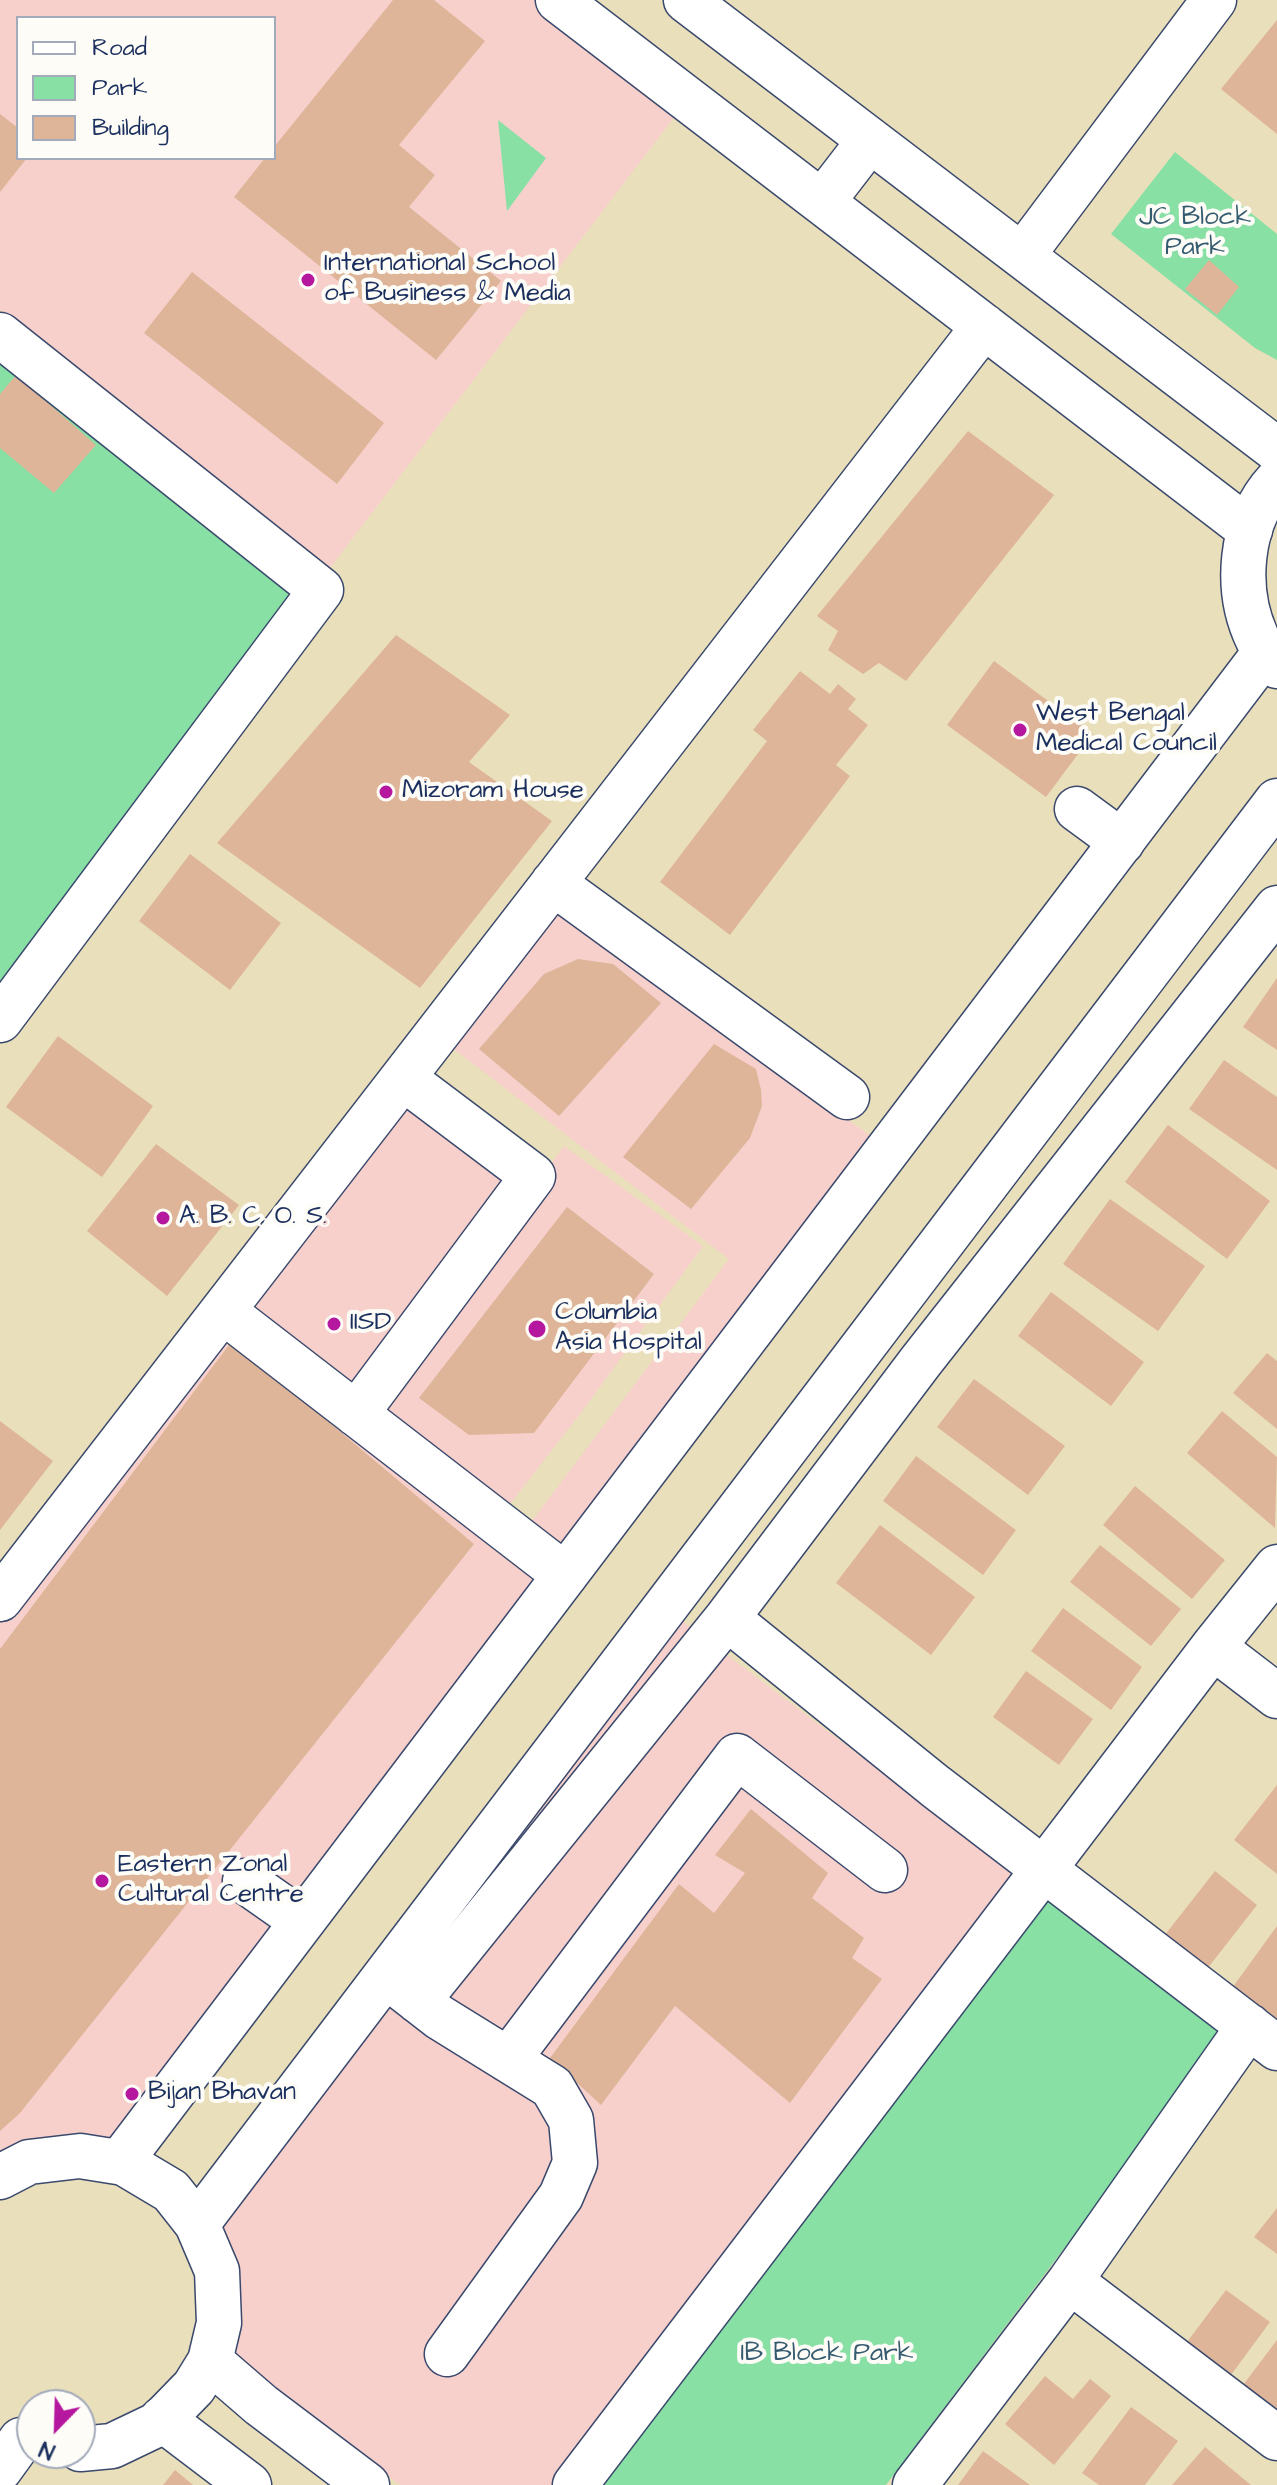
<!DOCTYPE html>
<style>
body{margin:0}
#map{position:relative;width:1277px;height:2485px;overflow:hidden;background:#eadfbb;font-family:"Architects Daughter",sans-serif}
canvas{display:block}
.legend{position:absolute;left:16px;top:16px;width:260px;height:144px;box-sizing:border-box;background:#fdfcf7;border:2px solid #a3aaba;margin:0;padding:10px 14px;list-style:none;font-size:24px;color:#1b2f5e}
.legend li{display:flex;align-items:center;gap:16px;height:40px}
.legend b{width:40px;border:2px solid #a3aaba}
.north{position:absolute;left:16px;top:2389px;width:80px;height:80px;box-sizing:border-box;background:#fdfcf7;border:2px solid #a3aaba;border-radius:50%;rotate:203deg;font-size:22px;font-weight:700;line-height:32px;text-align:center;color:#1b2f5e}
.north::after{content:'';display:block;margin:auto;width:28px;height:36px;background:#b5179e;clip-path:polygon(50% 0,100% 100%,50% 72%,0 100%)}
</style>
<div id="map">
<canvas width="1277" height="2485"></canvas>
<ul class="legend">
<li><b style="height:10px;background:#fff"></b>Road</li>
<li><b style="height:22px;background:#88e0a5"></b>Park</li>
<li><b style="height:22px;background:#deb598"></b>Building</li>
</ul>
<div class="north">N</div>
</div>
<script>
const ctx = document.querySelector('canvas').getContext('2d');
ctx.lineJoin = 'round';
function fill(path, color) { ctx.fillStyle = color; ctx.fill(path, 'evenodd'); }
function stroke(path, color, width, dash) { ctx.strokeStyle = color; ctx.lineWidth = width; ctx.lineCap = dash ? 'butt' : 'round'; ctx.setLineDash(dash || []); ctx.stroke(path); }
function write(font, color, halo, rows, align = 'center') {
  ctx.font = font + ' "Architects Daughter",sans-serif'; ctx.lineWidth = 8; ctx.setLineDash([]); ctx.textBaseline = 'middle'; ctx.strokeStyle = halo; ctx.fillStyle = color; for (const [text, x, y, turn = 0] of rows) {
    ctx.save(); ctx.translate(x, y); ctx.rotate((+turn || 0) * Math.PI / 180); ctx.textAlign = isNaN(turn) ? turn : align; if (halo) ctx.strokeText(text, 0, 0); ctx.fillText(text, 0, 0); ctx.restore();
  }
}
const built = new Path2D(`
 M0,0H537L682,107L326,573L0,310ZM18,18H274V158H18Z
 M557,907L872,1137L111,2148L79,2138L27,2140L0,2154V1622L405,1098L521,1173L340,1421L507,1554L729,1259L447,1044Z
 M564,1146L703,1246L580,1414L503,1513L372,1412Z
 M681,1620L1028,1883L571,2485H400L229,2354L216,2226Z`);
const green = new Path2D(`
 M498,120L546,158L507,211Z
 M1175,152L1277,234V360L1255,348L1111,234Z
 M0,357L300,592L0,991Z
 M1028,1883L1230,2028L886,2485H571Z`);
const building = new Path2D(`
 M393,0H434L485,41L399,145L435,175L409,207L501,281L436,360L234,197L265,158H274V147Z
 M1277,20V134L1221,89Z
 M0,114L18,128V158H27L0,192Z
 M1209,260L1239,287L1217,315L1185,289Z
 M192,272L384,423L337,484L144,333Z
 M16,375L96,445L54,493L0,448V394Z
 M968,431L1054,495L906,681L879,663L863,674L828,650L838,631L817,616Z
 M396,635L510,715L469,762L552,821L420,988L217,843Z
 M994,661L1093,734L1046,797L947,725Z
 M800,671L830,694L838,684L856,699L848,709L868,725L836,765L850,776L730,935L660,882L767,741L753,730Z
 M190,854L281,923L230,990L139,921Z
 M578,959L613,964L661,1003L559,1116L479,1049L544,974Z
 M1277,978V1050L1243,1027Z
 M58,1036L153,1106L102,1177L6,1107Z
 M714,1044L756,1069L761,1090L762,1106L750,1138L691,1209L623,1157Z
 M1224,1060L1277,1097V1170L1189,1109Z
 M1168,1125L1270,1201L1227,1259L1125,1182Z
 M156,1144L239,1205L167,1296L87,1231Z
 M1110,1199L1205,1266L1158,1331L1063,1264Z
 M567,1207L654,1274L534,1433L469,1435L419,1398Z
 M1051,1292L1144,1362L1111,1406L1018,1336Z
 M232,1341L474,1544L20,2113L0,2131V1649Z
 M1267,1353L1277,1361V1429L1233,1393Z
 M974,1379L1065,1446L1028,1495L937,1427Z
 M1222,1411L1277,1457L1275,1528L1187,1453Z
 M0,1421L53,1461L0,1530Z
 M916,1456L1016,1530L983,1575L883,1501Z
 M1135,1486L1225,1560L1192,1599L1103,1525Z
 M880,1525L975,1597L931,1655L836,1583Z
 M1100,1545L1181,1609L1151,1646L1070,1582Z
 M1063,1608L1142,1667L1111,1710L1031,1651Z
 M1026,1671L1093,1719L1059,1765L993,1717Z
 M1277,1785V1874L1234,1840Z
 M751,1809L828,1873L812,1898L864,1938L852,1958L882,1979L790,2103L675,2006L601,2105L550,2058L679,1884L714,1913L745,1873L715,1855Z
 M1215,1871L1257,1905L1200,1978L1157,1945Z
 M1277,1926V2027L1227,1995Z
 M1277,2208V2254L1254,2237Z
 M1226,2290L1270,2322L1231,2375L1187,2342Z
 M1277,2340V2423L1237,2393Z
 M1045,2376L1073,2399L1090,2379L1111,2396L1054,2465L1005,2424Z
 M1131,2407L1178,2441L1145,2485H1099L1082,2473Z
 M1205,2447L1251,2485H1172Z
 M983,2451L1030,2485H958Z
 M175,2470L193,2485H163Z`);
const minor = new Path2D(`
 M558,0L1250,530
 M686,0L1277,450
 M823,201L870,140
 M1022,256L1214,0
 M0,335L321,590L0,1020
 M1077,809L1122,842
 M553,883L847,1097
 M223,1311L565,1575
 M356,1414L533,1176L403,1078
 M0,1599L984,326
 M727,1618L921,1361L1277,908
 M1213,1647L1277,1696
 M245,1881L302,1921
 M394,1982L439,2017L552,2087L571,2120L575,2163L561,2196L447,2354
 M418,2001L727,1618L935,1786L1277,2048
 M508,2060L737,1756L885,1870
 M1070,2281L1277,2438
 M210,2361L261,2405L367,2485
 M162,2419L249,2485
 M575,2485L1213,1647L1277,1567
 M915,2485L1070,2281L1249,2026`);
const major = new Path2D(`
 M1277,481C1239,522 1234,591 1258,640C1263,649 1271,658 1277,666
 M120,2162L1266,651
 M0,2177L29,2162L80,2156L124,2163L171,2191L197,2224L217,2271L219,2323L210,2361L194,2387L158,2424L112,2446L80,2449
 M197,2224L1277,801
 M0,2469L21,2440`);
const markers = [
 [308,280,8,"#b5179e"],
 [1020,730,8,"#b5179e"],
 [386,792,8,"#b5179e"],
 [163,1218,8,"#b5179e"],
 [334,1324,8,"#b5179e"],
 [537,1329,10,"#b5179e"],
 [102,1881,8,"#b5179e"],
 [132,2094,8,"#b5179e"]
];
const parkNames = [
 ["JC Block",1195,219],
 ["Park",1195,249],
 ["IB Block Park",827,2355]
];
const poiNames = [
 ["International School",324,265],
 ["of Business & Media",324,295],
 ["West Bengal",1036,715],
 ["Medical Council",1036,745],
 ["Mizoram House",402,792],
 ["A. B. C. O. S.",179,1218],
 ["Columbia",555,1314],
 ["Asia Hospital",555,1344],
 ["IISD",350,1324],
 ["Eastern Zonal",118,1866],
 ["Cultural Centre",118,1896],
 ["Bijan Bhavan",148,2094]
];
fill(built, '#f7d0cc');
fill(green, '#88e0a5');
fill(building, '#deb598');
stroke(minor, '#3a496c', 47);
stroke(major, '#3a496c', 47);
stroke(minor, '#fff', 44);
stroke(major, '#fff', 44);
for (const [x, y, r, color] of markers) { const dot = new Path2D(); dot.arc(x, y, r, 0, 2 * Math.PI); ctx.fillStyle = color; ctx.fill(dot); stroke(dot, '#fdfcf7', 3); }
write('26px', '#365b70', '#fdfcf7', parkNames);
write('26px', '#1b2f5e', '#fdfcf7', poiNames, 'left');
</script>
